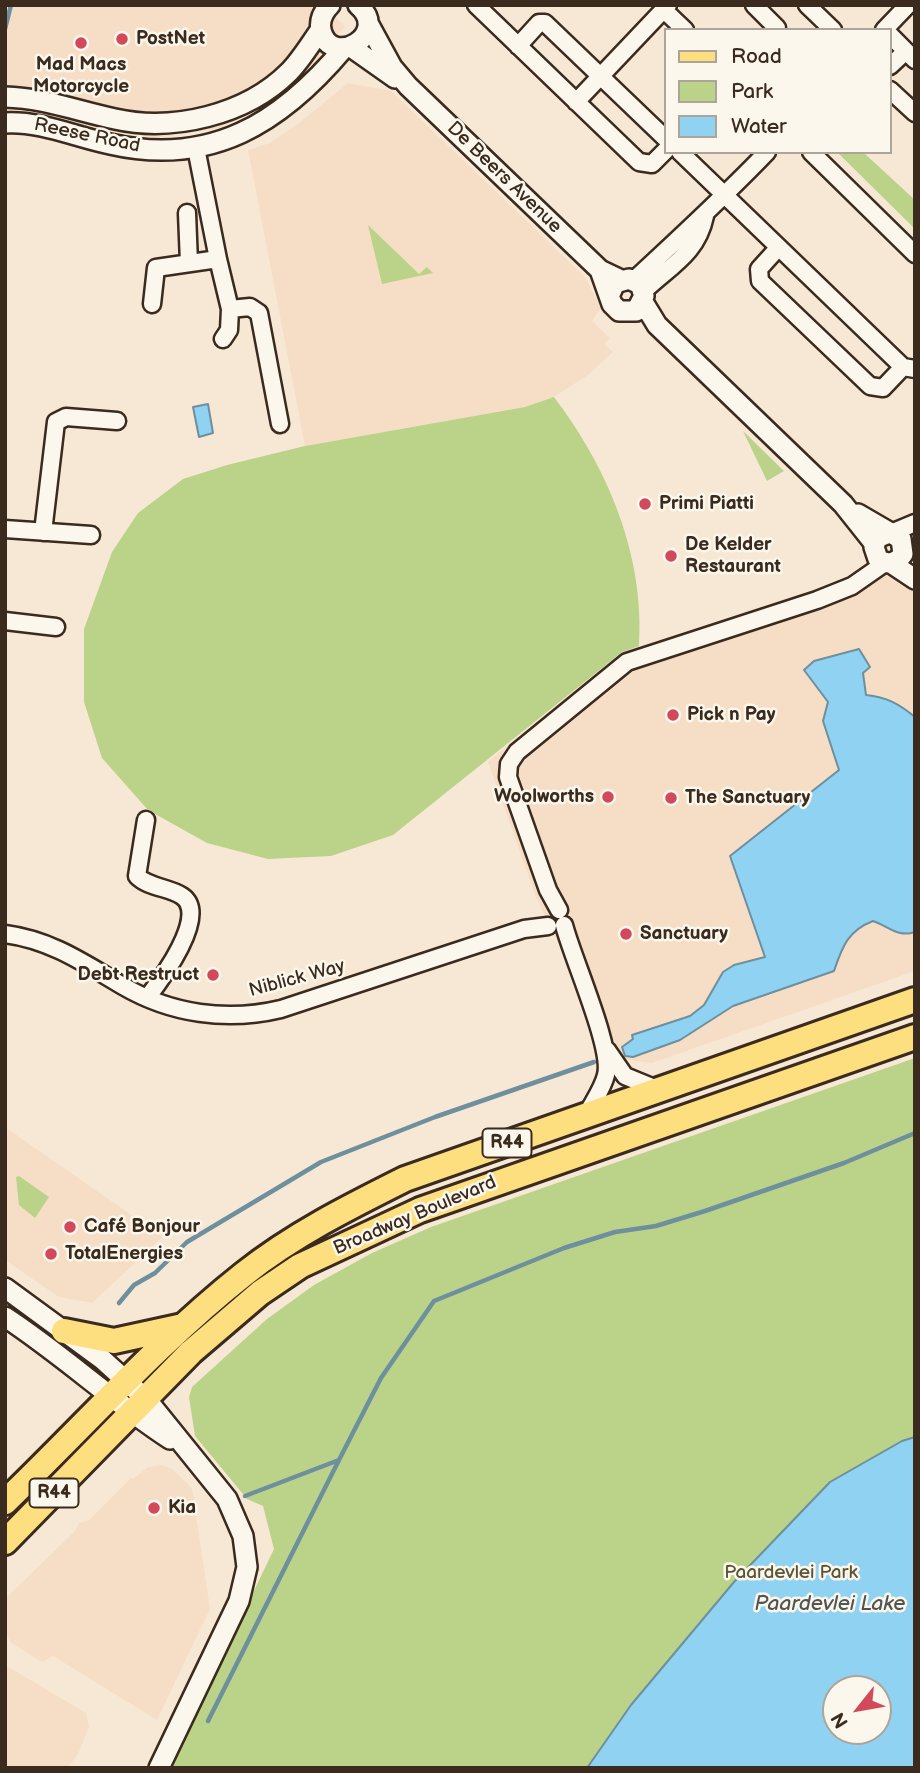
<!DOCTYPE html>
<meta charset="utf-8">
<style>
body{margin:0}
#map{position:relative;width:920px;height:1773px;overflow:hidden;background:#f7e8d5;font-family:"Balsamiq Sans",sans-serif}
canvas{display:block}
.frame{position:absolute;inset:0;border:7px solid #3b2a1e;pointer-events:none}
.legend{position:absolute;left:664px;top:28px;width:228px;height:126px;box-sizing:border-box;background:#fbf7ec;border:2px solid #aea59a;margin:0;padding:9px 12px;list-style:none;font-size:21px;color:#3b2a1e}
.legend li{display:flex;align-items:center;gap:14px;height:35px}
.legend b{width:35px;border:2px solid #aea59a}
.north{position:absolute;left:822px;top:1675px;width:70px;height:70px;box-sizing:border-box;background:#fbf7ec;border:2px solid #aea59a;border-radius:50%;rotate:239deg;font-size:19px;font-weight:700;line-height:28px;text-align:center;color:#3b2a1e}
.north::after{content:'';display:block;margin:auto;width:24px;height:32px;background:#d1495b;clip-path:polygon(50% 0,100% 100%,50% 72%,0 100%)}
</style>
<div id="map">
<canvas width="920" height="1773"></canvas>
<div class="frame"></div>
<ul class="legend">
<li><b style="height:9px;background:#fedf80"></b>Road</li>
<li><b style="height:19px;background:#bbd389"></b>Park</li>
<li><b style="height:19px;background:#90d2f1"></b>Water</li>
</ul>
<div class="north">N</div>
</div>
<script>
const ctx = document.querySelector('canvas').getContext('2d');
ctx.lineJoin = 'round';
function fill(path, color) { ctx.fillStyle = color; ctx.fill(path, 'evenodd'); }
function stroke(path, color, width, dash) { ctx.strokeStyle = color; ctx.lineWidth = width; ctx.lineCap = dash ? 'butt' : 'round'; ctx.setLineDash(dash || []); ctx.stroke(path); }
function write(font, color, halo, rows, align = 'center') {
  ctx.font = font + ' "Balsamiq Sans",sans-serif'; ctx.lineWidth = 5; ctx.setLineDash([]); ctx.textBaseline = 'middle'; ctx.strokeStyle = halo; ctx.fillStyle = color; for (const [text, x, y, turn = 0] of rows) {
    ctx.save(); ctx.translate(x, y); ctx.rotate((+turn || 0) * Math.PI / 180); ctx.textAlign = isNaN(turn) ? turn : align; if (halo) ctx.strokeText(text, 0, 0); ctx.fillText(text, 0, 0); ctx.restore();
  }
}
const built = new Path2D(`
 M5,5H323L345,26L305,74L275,101L220,128L155,138L114,132L27,111L5,112Z
 M348,83L391,91L585,277L601,308L592,321L610,338L604,344L613,352L588,375L554,397L525,407L305,446L248,150L270,143L299,123Z
 M884,572H893L915,593V971L652,1063L600,1056L561,949L536,897L488,762L622,652L639,646L652,665L770,626Z
 M5,1127L163,1237L92,1303L59,1297L5,1260Z
 M161,1465L172,1469L192,1488L210,1609L157,1720L53,1656L42,1662L10,1642L5,1629V1599L75,1531L79,1523L89,1520L131,1478L133,1479L148,1467Z
 M5,1665L86,1713L89,1727L78,1754L68,1767L5,1768Z`);
const green = new Path2D(`
 M837,152H863L915,200V229Z
 M368,225L419,274L427,267L433,273L382,284Z
 M554,397C608,468 645,556 639,646L622,652L393,835L331,856L268,859L207,843L148,810L102,758L84,702V629L112,552L138,513L183,479L227,465L305,446L525,407Z
 M743,431L784,471L767,481Z
 M915,1058V1768H169L274,1549L263,1506L247,1499L195,1436L189,1397L192,1387L267,1319L314,1285L372,1253L431,1227ZM836,1689H878V1731H836Z
 M19,1176L49,1197L35,1218L19,1205L16,1177Z`);
const water = new Path2D(`
 M208,404L213,433L199,437L193,407Z
 M859,649L870,667L863,673L866,695C887,697 899,704 915,717V932C898,938 888,926 873,921C847,931 842,948 834,971L733,1006L680,1040L633,1057L625,1056L622,1047L633,1039L632,1035L690,1016L704,1005L723,972L734,965L765,957L730,856L839,770L823,721L828,702L804,670L814,661Z
 M915,1437V1768H587L631,1705L734,1582L830,1482L902,1441ZM836,1689H878V1731H836Z`);
const stream = new Path2D(`
 M5,29L11,5
 M119,1303L134,1285L155,1273L187,1242L321,1162L435,1117L594,1062
 M245,1496L339,1460L381,1378L434,1301L564,1248L615,1232L656,1226L705,1211L844,1163L915,1133
 M208,1721L339,1460`);
const minor = new Path2D(`
 M476,5L639,162L652,164L666,150
 M754,5L777,28
 M807,5L833,30
 M664,10L685,30
 M884,30L908,5
 M890,35L915,60
 M518,46L539,23H545L666,139
 M890,66L906,51
 M890,90L915,113
 M576,102L668,5
 M680,152L903,367L915,369
 M811,152L915,254
 M187,213L189,263
 M778,248L759,269L760,281L870,386L883,388L903,367
 M218,259L230,309L250,307L259,313L280,424
 M634,280C679,238 724,197 767,152
 M644,291C670,266 697,254 705,216
 M152,304L156,268L218,259L196,148
 M223,339L229,330L230,309
 M5,529L91,535
 M43,532L56,422L66,417L117,421
 M891,533L915,523
 M5,621L56,627
 M146,820L137,876C149,888 169,887 182,896C210,915 160,981 147,998
 M559,910L548,890L508,777L509,764L517,752L627,662L817,600L852,586L885,563
 M564,925C572,957 613,1048 606,1075C603,1088 593,1102 587,1114
 M5,934C51,940 84,963 123,986C171,1014 227,1022 281,1009L524,929L548,926
 M607,1050L625,1076L659,1090`);
const tertiary = new Path2D(`
 M330,5C323,12 319,20 321,30C331,70 392,34 358,5
 M368,23L392,67L408,86L600,270L621,280
 M351,47L395,78
 M5,97C44,98 77,111 115,119C173,132 246,115 289,72C301,60 311,43 321,29
 M5,123C42,121 75,137 110,144C211,167 281,123 344,48
 M600,270L612,304L619,311H636L644,296L640,284L629,279L615,283L610,294
 M643,302L657,325L843,504L874,543
 M858,514L901,539L903,554C897,563 888,566 878,559L874,547L877,538L889,533
 M891,563L915,579
 M5,1288L102,1359L147,1400L227,1499L243,1536L247,1567L239,1601L159,1768
 M5,1317C63,1355 113,1402 170,1439`);
const primary = new Path2D(`
 M64,1331L114,1341L183,1326
 M5,1502C84,1426 158,1342 244,1274C293,1235 349,1207 405,1179L915,1000
 M5,1542L191,1352L260,1293L300,1266L420,1210L915,1037`);
const markers = [
 [122,39,7,"#d1495b"],
 [81,43,7,"#d1495b"],
 [645,504,7,"#d1495b"],
 [671,556,7,"#d1495b"],
 [673,715,7,"#d1495b"],
 [608,797,7,"#d1495b"],
 [671,798,7,"#d1495b"],
 [626,934,7,"#d1495b"],
 [213,975,7,"#d1495b"],
 [70,1227,7,"#d1495b"],
 [51,1254,7,"#d1495b"],
 [154,1508,7,"#d1495b"]
];
const shields = [
 [507,1143,49],
 [54,1493,49]
];
const shieldNames = [
 ["R44",507,1143],
 ["R44",54,1493]
];
const poiNames = [
 ["PostNet",136,39],
 ["Mad Macs",81,65,"center"],
 ["Motorcycle",81,87,"center"],
 ["Primi Piatti",659,504],
 ["De Kelder",685,545],
 ["Restaurant",685,567],
 ["Pick n Pay",687,715],
 ["Woolworths",594,797,"right"],
 ["The Sanctuary",685,798],
 ["Sanctuary",640,934],
 ["Debt Restruct",199,975,"right"],
 ["Café Bonjour",84,1227],
 ["TotalEnergies",65,1254],
 ["Kia",168,1508]
];
const streetNames = [
 ["Reese Road",87,136,12],
 ["De Beers Avenue",504,178,44],
 ["Niblick Way",297,979,-15],
 ["Broadway Boulevard",415,1216,-23]
];
const parkNames = [
 ["Paardevlei Park",791,1573]
];
const waterNames = [
 ["Paardevlei Lake",830,1605]
];
fill(built, '#f5dec5');
fill(green, '#bbd389');
fill(water, '#90d2f1');
stroke(water, '#6e8f9d', 2);
stroke(stream, '#6e8f9d', 4.5);
stroke(minor, '#3b2a1e', 21);
stroke(tertiary, '#3b2a1e', 24);
stroke(primary, '#3b2a1e', 30);
stroke(minor, '#fbf7ec', 16);
stroke(tertiary, '#fbf7ec', 19);
stroke(primary, '#fedf80', 24);
for (const [x, y, r, color] of markers) { const dot = new Path2D(); dot.arc(x, y, r, 0, 2 * Math.PI); ctx.fillStyle = color; ctx.fill(dot); stroke(dot, '#fbf7ec', 2.5); }
for (const [x, y, w] of shields) { const box = new Path2D(); box.roundRect(x - w / 2, y - 14.5, w, 29, 5); ctx.fillStyle = '#fbf7ec'; ctx.fill(box); stroke(box, '#3b2a1e', 2); }
write('bold 18px', '#3b2a1e', null, shieldNames);
write('bold 19px', '#3b2a1e', '#fbf7ec', poiNames, 'left');
write('19px', '#3b2a1e', '#fbf7ec', streetNames);
write('19px', '#5b5439', '#fbf7ec', parkNames);
write('italic 21px', '#505453', '#fbf7ec', waterNames);
</script>
